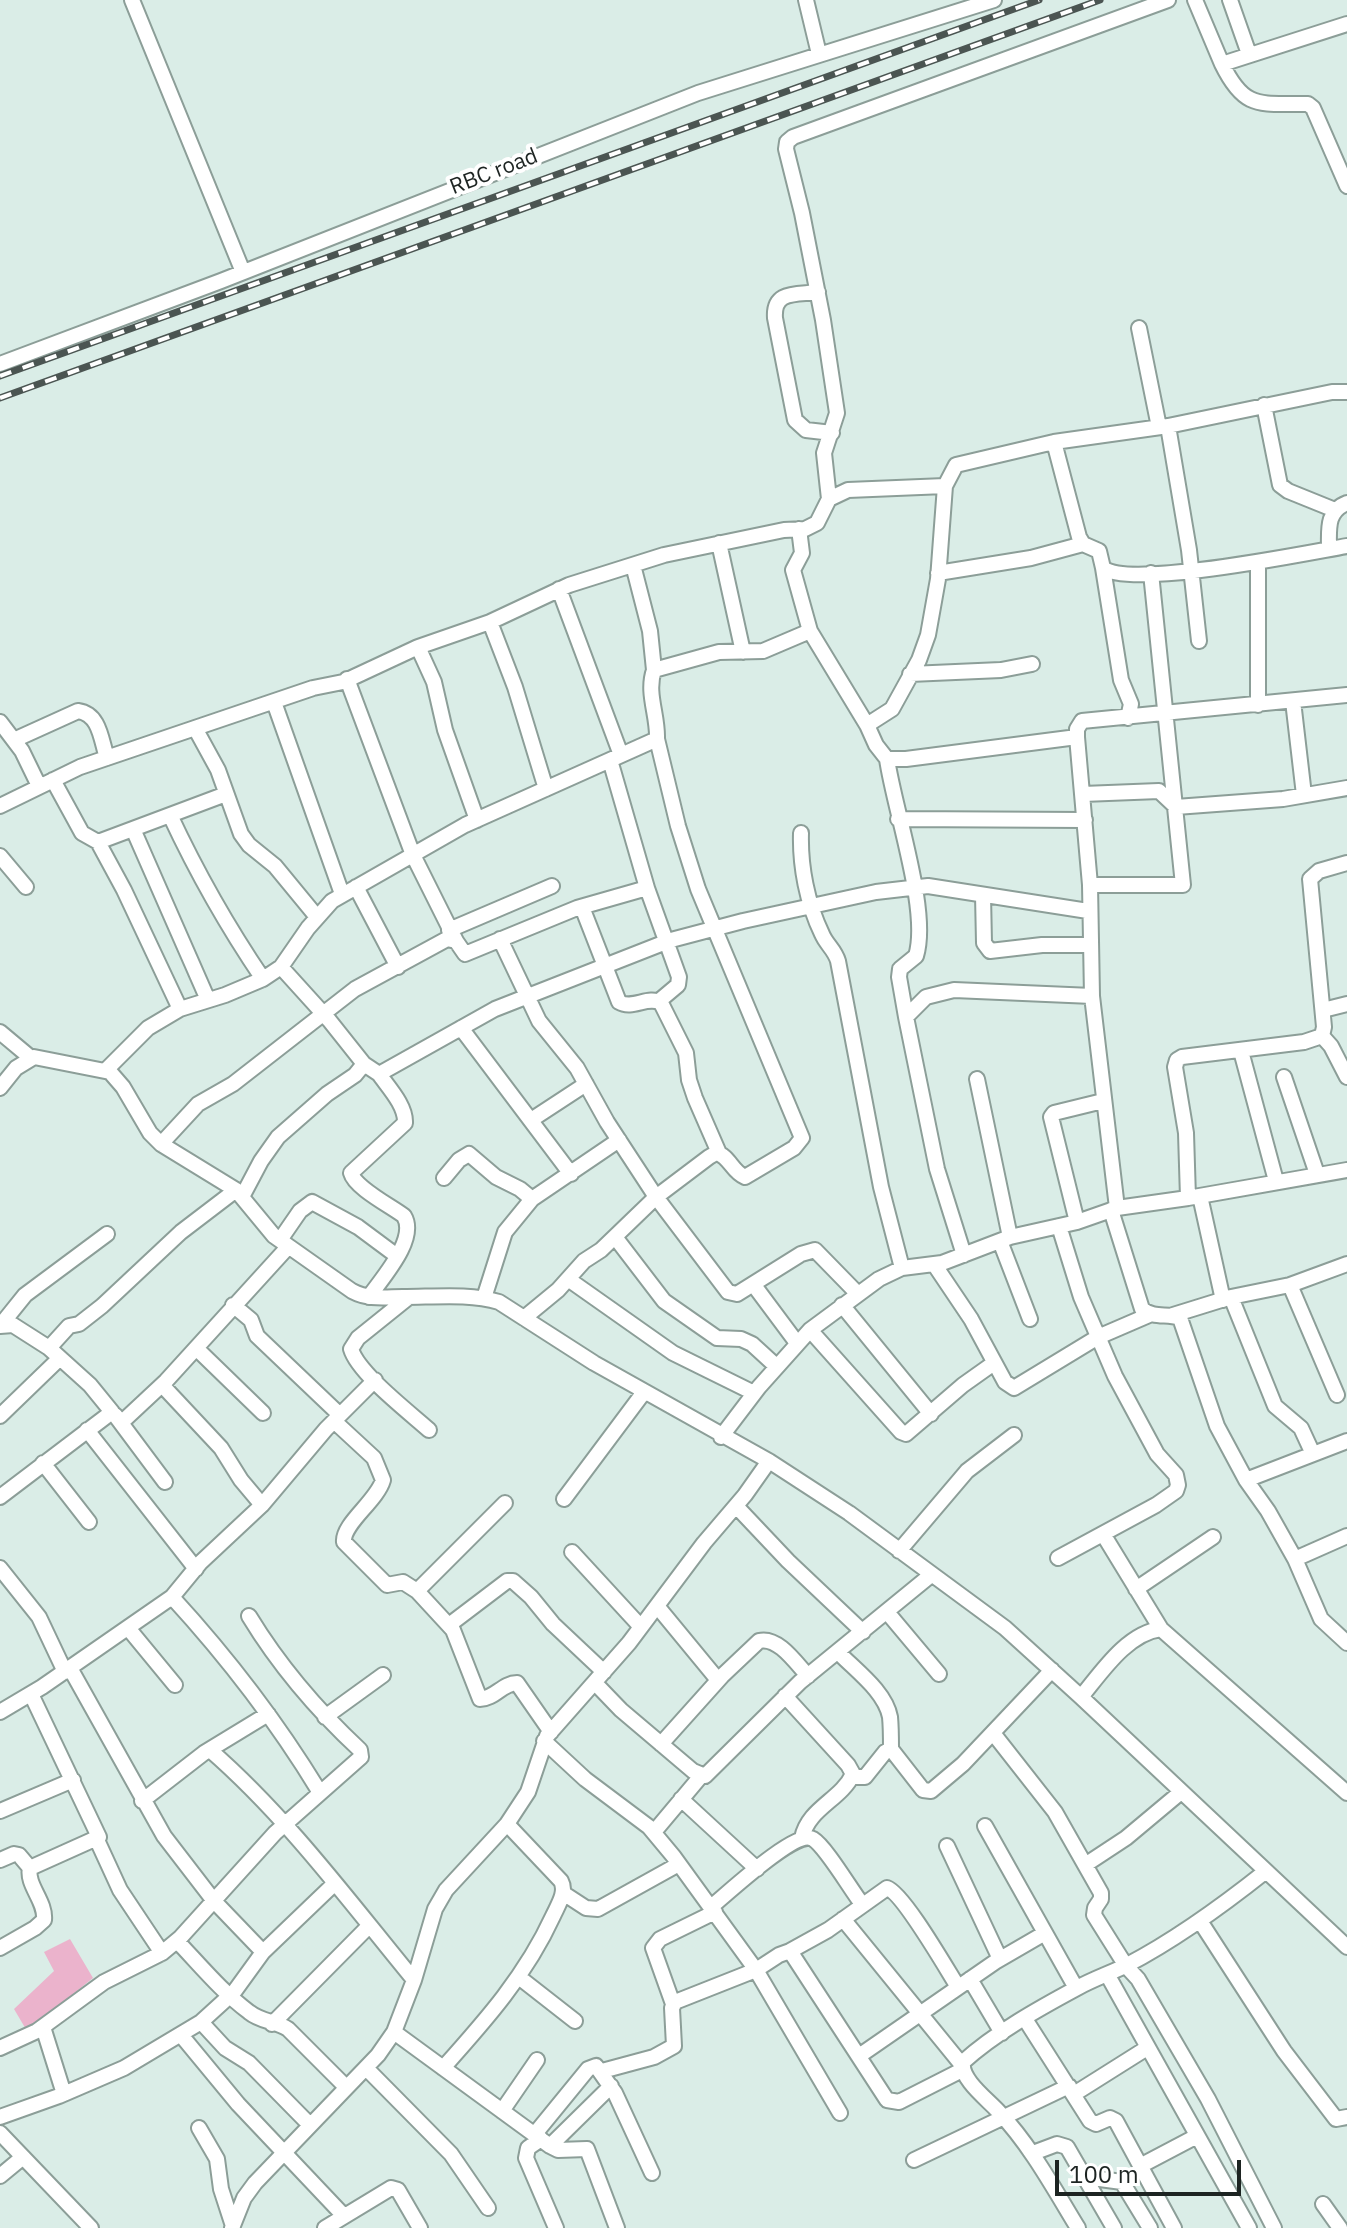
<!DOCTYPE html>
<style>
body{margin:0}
#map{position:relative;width:1347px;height:2228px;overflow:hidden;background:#daede7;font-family:"IBM Plex Sans",sans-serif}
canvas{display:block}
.scale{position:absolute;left:1055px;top:2160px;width:186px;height:36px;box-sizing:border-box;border:4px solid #1d2422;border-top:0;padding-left:10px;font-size:24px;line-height:28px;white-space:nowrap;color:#1d2422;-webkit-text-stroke:6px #fff;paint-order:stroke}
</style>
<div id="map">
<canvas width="1347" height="2228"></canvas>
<div class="scale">100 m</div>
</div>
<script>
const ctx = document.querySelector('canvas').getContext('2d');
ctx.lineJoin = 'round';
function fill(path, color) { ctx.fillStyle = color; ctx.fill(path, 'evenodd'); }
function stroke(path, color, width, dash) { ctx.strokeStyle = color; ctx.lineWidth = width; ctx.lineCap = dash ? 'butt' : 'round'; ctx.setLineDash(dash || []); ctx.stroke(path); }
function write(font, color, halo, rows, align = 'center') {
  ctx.font = font + ' "IBM Plex Sans",sans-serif'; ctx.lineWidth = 8; ctx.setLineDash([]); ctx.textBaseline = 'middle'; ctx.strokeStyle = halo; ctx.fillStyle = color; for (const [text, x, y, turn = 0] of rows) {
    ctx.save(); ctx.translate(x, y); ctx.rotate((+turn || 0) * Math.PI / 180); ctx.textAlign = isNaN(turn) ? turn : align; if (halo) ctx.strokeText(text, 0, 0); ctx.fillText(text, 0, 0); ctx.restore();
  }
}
const green = new Path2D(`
 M70,1939L93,1978L27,2031L14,2009L54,1971L44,1952Z`);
const minor = new Path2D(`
 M132,0L243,272
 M806,0L819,54
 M1195,0L1222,64L1347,24
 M1230,0L1249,54
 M1222,64C1245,111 1260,103 1308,104L1313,108L1347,186
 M818,292C796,295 773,290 775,318L795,420L806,430L832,433
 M1139,328L1159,427
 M0,364L221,281L698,93L994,0
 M1347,392H1332L1168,426L1054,442L956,465L945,486L938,579L928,635L919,660L892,709L867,725L876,745L887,759H906L1077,737V729L1082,721L1347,695
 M1264,405L1280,485L1288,491L1335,510
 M1168,426L1189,550L1199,641
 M1054,442L1079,537L1083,544L1099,551L1103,568C1131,589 1306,553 1347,546
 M829,499L824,453L837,413L823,320L802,213L786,149L787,142L793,137L1168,0
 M799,529L802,553L793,570L810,631L867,725
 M719,543L743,652
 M1329,549C1329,530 1326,511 1347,503
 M1258,562V705
 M633,565L650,631L654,670
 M1103,568L1121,680L1131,704L1128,718
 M938,573L1031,558L1083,544
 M559,589L621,755
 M490,622L515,687L546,789
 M418,647L434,682L445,730L477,820
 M910,674L1001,670L1032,664
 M347,679L413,855L456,941
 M1293,701L1304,795
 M274,702L342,894
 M0,722L22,751L39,786
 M195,728L218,770L241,834L249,845L275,866L317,917
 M14,740L78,711C100,714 101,740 107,758
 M887,759C894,809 930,911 916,956L900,969L899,977L906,1017
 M610,760L647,888L679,977L678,985L659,1001
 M53,780L82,833L98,842L226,794
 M1083,794L1159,791L1176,807L1283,799L1347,788
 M0,806L80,767L313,688L343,682L418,647L490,622L569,585L664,555L784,530L805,529L817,523L829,499L848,490L945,486
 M170,815C197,873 227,926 263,979
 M898,819L1085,820
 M133,829L208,1000
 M801,833C800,866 807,903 822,934C826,944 835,950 838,961L881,1187L902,1268
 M98,842L124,890L180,1009
 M0,856L26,887
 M1090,885H1183L1151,573
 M356,887L398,967
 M983,895L984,943L990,951L1042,945H1090
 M582,907L619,1002C633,1010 648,995 661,1003L686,1053L689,1080L695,1098L719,1153
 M449,930L552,886
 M500,939L539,1021L577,1068L607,1122L656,1197L728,1292L737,1294L801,1254L815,1250L858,1294
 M281,967L308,928L332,901L465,825L657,739C658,715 646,693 654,670L719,652L763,651L810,631
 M1323,1010L1347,1004
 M461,1028L571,1174
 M0,1032L31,1058
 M1322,1036L1331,1046L1347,1077
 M1241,1051L1276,1181
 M106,1070L148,1028L180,1009L225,995L263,979L281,967L329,1020L364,1064L379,1074L495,1009L671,940L743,921L876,892L928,886L1088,911
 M1284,1077L1317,1174
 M977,1079L1010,1237
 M0,1088L16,1068L34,1057L110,1072L123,1087L150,1133L161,1144L236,1190L274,1236L352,1291C369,1300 385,1297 403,1297C434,1297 470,1293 499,1302L594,1363L769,1461L849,1513L1005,1628L1081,1697L1347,1947
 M531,1120L586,1084
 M161,1144L198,1104L233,1084L355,989L447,939L456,941L465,954L577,908L647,888
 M444,1178L459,1160L469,1154L496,1177L520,1189L532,1199L619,1140
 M243,1195L261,1161L278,1137L327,1094L355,1075L364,1064
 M1200,1196L1223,1300
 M1188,1198L1186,1133L1175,1067L1177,1060L1182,1057L1304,1042L1322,1036L1324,1027L1310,879L1319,871L1347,863
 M1117,1208L1188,1198L1347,1170
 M1111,1210L1142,1309C1155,1319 1166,1313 1180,1318L1217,1426L1246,1480L1268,1511L1295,1559L1321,1619L1347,1643
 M1077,1222L1051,1117L1054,1113L1103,1101
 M615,1237L664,1301L717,1338L741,1339L752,1344L776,1366
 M280,1240L300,1211L312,1202L358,1227L397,1256
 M1000,1241L1030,1319
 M964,1255L937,1169L906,1017L926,997L954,990L1092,996
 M934,1264L971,1319L1005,1382L1014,1388L1098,1337L1149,1315
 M568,1279L673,1353L754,1393
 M753,1284L797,1343
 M1290,1285L1337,1395
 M369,1297C382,1278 418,1239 404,1216C391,1206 355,1188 351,1173L405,1123C406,1106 389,1088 379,1074
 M409,1297L358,1338L351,1349C358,1373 409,1412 429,1430
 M1231,1297L1275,1406L1301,1428L1313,1454
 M484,1298L505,1232L532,1199
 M233,1305L251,1320L257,1336L340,1415
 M842,1305L931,1414
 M1173,1315L1231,1297L1290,1285L1347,1264
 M524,1318L558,1290L584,1261L601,1250L656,1197L709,1157L716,1153C729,1155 732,1172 745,1177L794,1148L802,1138L698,889L678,826L657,739
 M0,1326L13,1325L49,1348L69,1326L79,1324L102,1306L181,1232L236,1190
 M0,1326L25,1295L107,1234
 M810,1330L901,1432L906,1434L963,1385L994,1363
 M196,1348L263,1413
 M162,1385L221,1448L241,1480L262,1505
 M115,1415L165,1482
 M0,1416L60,1358
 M334,1421L374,1458L383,1480C377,1501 342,1524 344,1542L387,1585L403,1582L417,1591
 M121,1423L166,1381L288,1247
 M87,1430L196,1569
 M721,1437L759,1387L810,1330L879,1279L902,1268L942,1263L1010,1237L1077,1222L1117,1208L1092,996L1090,885L1077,737
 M43,1463L89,1522
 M1246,1480L1347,1441
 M0,1497L112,1412L90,1385L49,1348
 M564,1499L644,1392
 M505,1503L417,1591L453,1630L480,1699C494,1699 503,1683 517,1683L551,1732
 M736,1506L788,1561L863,1632
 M1103,1534L1161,1629
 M899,1551L967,1471L1014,1435
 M572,1552L641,1627
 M1058,1558L1156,1505L1176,1491L1178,1485L1176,1475L1157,1454L1115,1376L1081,1297L1059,1226
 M1295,1559L1347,1536
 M0,1568L39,1617L65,1672
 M1136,1589L1213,1537
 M172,1597C227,1657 277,1722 319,1791
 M657,1606L718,1680
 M887,1612L939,1674
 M449,1625L507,1581H513L531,1597L553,1624L604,1672
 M128,1628L175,1685
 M838,1652C855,1670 885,1691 890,1717C891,1727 891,1739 891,1749
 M70,1668L164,1836L214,1901L263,1952
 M595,1683L621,1710L693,1771L705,1776L800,1682L931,1575
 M785,1696L848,1765L853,1774C841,1800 808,1808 802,1838
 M1081,1697C1101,1673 1127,1633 1161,1629L1347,1793
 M0,1712L42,1687L172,1597L200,1563L262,1505L326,1429L375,1380
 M325,1717L383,1675
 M993,1733L1055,1812L1101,1893V1899L1095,1908L1094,1915L1126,1966L1138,1979L1208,2099L1274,2228
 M544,1741L585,1779L649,1827L674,1857L756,1970L840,2113
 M661,1744L722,1676L759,1641C778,1636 796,1663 808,1676
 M210,1750C287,1817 349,1901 414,1980
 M852,1777H865L885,1752L891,1749L923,1790L931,1791L963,1764L1052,1670
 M681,1799L757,1869
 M142,1801L204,1753L268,1714
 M0,1811L73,1780
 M985,1826L1076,1988
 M654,1832L701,1776
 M97,1840L120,1890L162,1953
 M947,1846L1000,1959
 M0,1860L14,1854L19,1855L30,1868
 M1085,1865L1126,1838L1181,1792
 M563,1893L586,1908L598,1909L679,1864
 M711,1907C726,1895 796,1829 813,1839C826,1847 851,1890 862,1904
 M843,1919L962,2065
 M1200,1921L1284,2051L1336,2119L1347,2117
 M177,1941C200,1965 222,1992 249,2012C261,2022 276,2021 288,2029L346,2087
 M0,1948L35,1928L44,1920C46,1901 26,1885 30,1868L99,1837L31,1694
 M790,1951L887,2100L899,2102L962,2070
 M1107,1974L1249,2228
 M520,1978L575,2021
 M970,1979L1002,2033
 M673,2004L653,1948L660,1939L715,1912
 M1025,2019L1090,2121L1096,2124L1110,2118L1116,2121L1174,2228
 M201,2022L225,2048L249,2063L309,2124
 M272,2024L369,1926
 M43,2027L64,2094
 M394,2032L550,2146L558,2150L587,2149L617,2228
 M181,2035L238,2104L344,2216
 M0,2048L37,2031L104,1982L162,1953L180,1938L275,1833L361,1757L360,1750C317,1710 280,1667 249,1616
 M859,2056L995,1962L1045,1933
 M366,2068L451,2154L488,2208
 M443,2068C486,2020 526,1975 553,1916C558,1905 567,1892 561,1881L507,1824
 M602,2071L654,2057L674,2046L672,2008L675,2002L756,1970L779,1955L790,1951L828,1930L887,1888C903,1893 946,1968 958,1987
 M1074,2094L1147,2048
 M502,2111L537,2060
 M0,2117L59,2096L124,2068L201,2022L234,1992L263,1952L334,1884
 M199,2128L217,2159L221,2189L233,2226
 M0,2133L91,2228
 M534,2135L588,2069L596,2066L615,2093L652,2173
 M541,2139L528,2148L526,2158L556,2228
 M550,2146L611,2086
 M1033,2153L1057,2144L1067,2147L1114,2228
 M914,2160L1069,2086
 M1140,2166L1197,2136
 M0,2176L23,2157
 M1085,2177L1122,2182L1150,2228
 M1323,2204L1340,2228
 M232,2228L244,2198L255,2183L378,2055L394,2032L414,1980L435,1909L446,1890L507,1824L528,1792L547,1736L629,1643L704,1543L745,1495L769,1461
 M325,2228L391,2188L398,2190L420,2228
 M1078,2228C1053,2187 1031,2146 998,2111C987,2099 960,2079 963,2062C995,2033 1038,2009 1077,1988C1093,1979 1111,1973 1127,1965C1177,1939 1222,1906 1266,1871`);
const rail = new Path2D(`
 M0,376L1039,0
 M0,398L1100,0`);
const streetNames = [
 ["RBC road",494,172,-21]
];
fill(green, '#ebb3cc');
stroke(minor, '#8c9e98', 18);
stroke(minor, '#fff', 14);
stroke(rail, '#4b5552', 7);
stroke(rail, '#fff', 4, [12]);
write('22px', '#1d2422', '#fff', streetNames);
</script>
